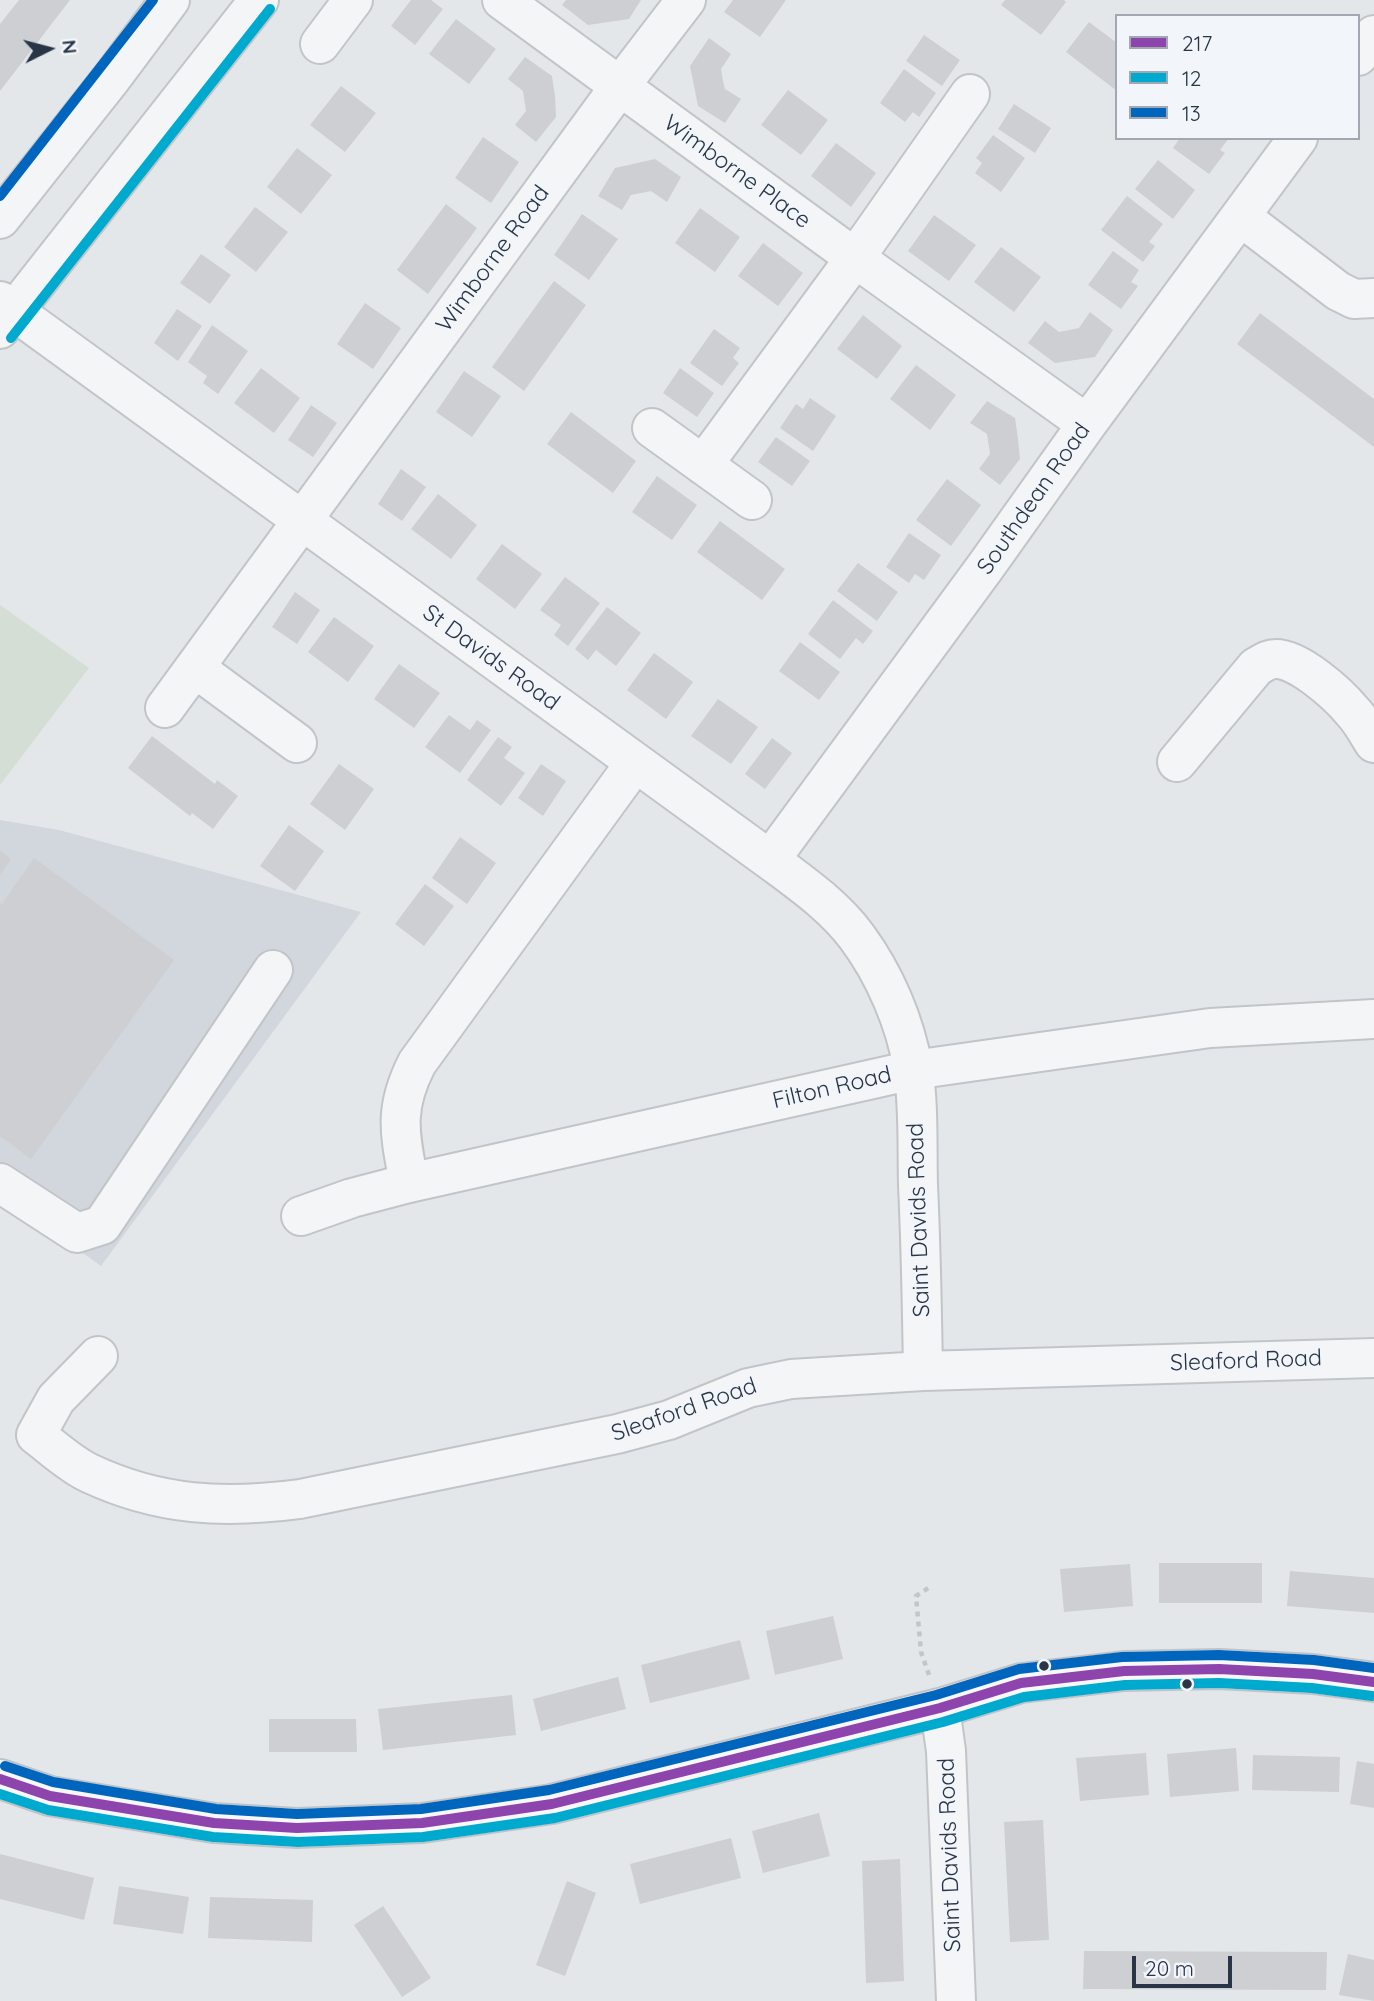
<!DOCTYPE html>
<style>
body{margin:0}
#map{position:relative;width:1374px;height:2001px;overflow:hidden;background:#e4e7ea;font-family:Quicksand,sans-serif}
canvas{display:block}
.legend{position:absolute;left:1115px;top:14px;width:245px;height:126px;box-sizing:border-box;background:#f2f5f9;border:2px solid #a1a8b1;margin:0;padding:9px 12px;list-style:none;font-size:21px;color:#283546}
.legend li{display:flex;align-items:center;gap:14px;height:35px}
.legend b{width:35px;border:2px solid #a1a8b1}
.north{position:absolute;left:14px;top:14px;width:70px;height:70px;-webkit-text-stroke:5px #f2f5f9;paint-order:stroke;rotate:84deg;font-size:19px;font-weight:700;line-height:28px;text-align:center;color:#283546}
.north::after{content:'';display:block;margin:auto;width:24px;height:32px;background:#283546;clip-path:polygon(50% 0,100% 100%,50% 72%,0 100%)}
.scale{position:absolute;left:1132px;top:1956px;width:100px;height:32px;box-sizing:border-box;border:4px solid #283546;border-top:0;padding-left:9px;font-size:21px;line-height:24px;white-space:nowrap;color:#283546;-webkit-text-stroke:5px #f2f5f9;paint-order:stroke}
</style>
<div id="map">
<canvas width="1374" height="2001"></canvas>
<ul class="legend">
<li><b style="height:9px;background:#8e44ad"></b>217</li>
<li><b style="height:9px;background:#00a9ce"></b>12</li>
<li><b style="height:9px;background:#0065bd"></b>13</li>
</ul>
<div class="north">N</div>
<div class="scale">20 m</div>
</div>
<script>
const ctx = document.querySelector('canvas').getContext('2d');
ctx.lineJoin = 'round';
function fill(path, color) { ctx.fillStyle = color; ctx.fill(path, 'evenodd'); }
function stroke(path, color, width, dash) { ctx.strokeStyle = color; ctx.lineWidth = width; ctx.lineCap = dash ? 'butt' : 'round'; ctx.setLineDash(dash || []); ctx.stroke(path); }
function write(font, color, halo, rows, align = 'center') {
  ctx.font = font + ' Quicksand,sans-serif'; ctx.lineWidth = 7; ctx.setLineDash([]); ctx.textBaseline = 'middle'; ctx.strokeStyle = halo; ctx.fillStyle = color; for (const [text, x, y, turn = 0] of rows) {
    ctx.save(); ctx.translate(x, y); ctx.rotate((+turn || 0) * Math.PI / 180); ctx.textAlign = isNaN(turn) ? turn : align; if (halo) ctx.strokeText(text, 0, 0); ctx.fillText(text, 0, 0); ctx.restore();
  }
}
const built = new Path2D(`
 M0,820L59,830L361,912L101,1266L0,1193Z`);
const green = new Path2D(`
 M0,605L89,668L0,785Z`);
const building = new Path2D(`
 M19,0H70L0,91V24Z
 M411,0H431L443,9L415,45L391,26Z
 M566,0H641L629,19L588,25L562,5Z
 M733,0H786L760,37L724,12Z
 M1005,0H1064L1066,2L1041,35L1001,5Z
 M456,19L496,49L469,84L429,54Z
 M1089,22L1117,43V91L1066,52Z
 M924,35L960,60L942,86L906,61Z
 M709,38L731,54L721,69L723,81L725,89L741,99L725,123L698,106L690,66Z
 M525,57L552,76L555,96L556,117L536,142L515,125L526,111L523,91L508,79Z
 M904,69L936,93L919,117L913,112L905,122L880,103Z
 M341,86L376,113L345,152L310,125Z
 M788,90L828,120L801,155L761,125Z
 M1014,104L1051,128L1035,153L998,129Z
 M993,135L1025,158L1001,192L975,173L982,163L976,158Z
 M483,137L519,162L491,203L455,178Z
 M1180,138H1229L1220,150L1225,153L1209,174L1173,148Z
 M836,143L876,173L851,207L811,176Z
 M297,148L332,175L301,214L267,187Z
 M655,159L681,177L667,202L651,191L631,195L622,210L598,196L615,168Z
 M1158,160L1195,190L1173,219L1135,189Z
 M1127,196L1163,224L1149,242L1155,246L1143,262L1101,230Z
 M446,204L477,228L428,294L397,270Z
 M255,207L288,232L256,272L224,247Z
 M700,208L740,237L715,272L675,243Z
 M582,214L618,239L589,280L554,255Z
 M934,215L976,245L949,281L908,251Z
 M763,243L803,273L778,306L738,276Z
 M1001,247L1041,277L1014,312L974,282Z
 M1113,251L1139,270L1131,282L1138,286L1121,309L1088,285Z
 M201,254L231,275L210,304L180,283Z
 M554,281L586,305L524,391L492,367Z
 M365,303L401,328L373,369L337,344Z
 M177,309L202,326L178,361L154,343Z
 M1090,312L1113,330L1095,357L1055,363L1028,343L1045,321L1059,332L1079,328Z
 M1260,313L1374,399V447L1237,344Z
 M863,315L902,346L877,379L837,349Z
 M212,325L248,351L218,394L203,383L207,376L188,362Z
 M714,329L740,348L733,358L739,363L722,386L690,363Z
 M916,365L956,395L930,430L890,399Z
 M261,368L300,398L274,433L234,403Z
 M680,368L714,393L697,417L663,393Z
 M464,371L501,396L472,437L436,412Z
 M810,398L836,416L813,451L780,428L796,404L803,409Z
 M987,401L1015,418L1018,439L1020,459L1000,485L979,469L990,454L987,434L970,423Z
 M311,405L337,423L313,457L288,440Z
 M571,412L636,461L613,493L547,444Z
 M776,437L810,461L792,486L758,462Z
 M401,469L426,487L402,521L378,504Z
 M657,476L697,505L672,540L632,512Z
 M947,479L981,505L951,546L916,520Z
 M438,494L477,525L451,559L411,529Z
 M720,521L785,569L762,600L697,552Z
 M909,533L941,555L924,580L915,574L909,583L886,567Z
 M502,544L542,574L515,609L476,579Z
 M858,563L898,592L877,621L837,591Z
 M565,577L600,603L568,646L554,635L561,625L540,610Z
 M295,592L320,610L297,644L272,627Z
 M833,600L873,631L863,644L856,638L840,659L808,634Z
 M607,607L641,633L616,666L596,650L588,660L575,649Z
 M334,617L374,646L348,682L308,652Z
 M800,642L840,672L819,700L779,671Z
 M654,653L693,682L666,719L627,690Z
 M399,664L440,693L414,728L374,699Z
 M718,699L758,727L731,764L691,736Z
 M449,715L470,730L477,720L491,730L460,773L425,747Z
 M152,736L215,784L217,780L238,796L213,829L192,813L190,816L128,768Z
 M498,737L512,747L504,758L525,773L501,806L467,780Z
 M772,738L792,753L765,789L745,774Z
 M339,764L374,789L345,830L310,804Z
 M541,764L566,781L543,816L518,798Z
 M289,825L324,851L295,891L260,866Z
 M460,837L496,863L467,904L432,878Z
 M0,851L11,859L0,875Z
 M34,858L174,960L31,1159L0,1136V903L2,904Z
 M425,884L454,906L424,946L395,924Z
 M1159,1563H1262V1603H1159Z
 M1130,1564L1133,1606L1064,1612L1060,1569Z
 M1290,1571L1374,1578V1613L1287,1606Z
 M833,1616L843,1659L775,1675L766,1631Z
 M740,1640L750,1679L650,1703L641,1665Z
 M618,1677L626,1709L541,1731L533,1699Z
 M512,1695L516,1735L383,1750L378,1709Z
 M269,1719H356L357,1752H269Z
 M1236,1748L1239,1791L1170,1797L1167,1754Z
 M1146,1753L1149,1795L1080,1801L1076,1758Z
 M1253,1755L1340,1757L1339,1792L1252,1790Z
 M1357,1761L1374,1764V1808L1350,1804Z
 M819,1813L830,1856L763,1873L752,1831Z
 M1043,1820L1049,1940L1010,1942L1004,1822Z
 M731,1838L741,1878L640,1904L630,1864Z
 M0,1854L94,1878L84,1920L0,1899Z
 M900,1859L904,1981L866,1983L862,1861Z
 M567,1881L596,1893L565,1976L536,1965Z
 M119,1886L189,1897L183,1934L113,1924Z
 M210,1897L313,1900L312,1942L208,1938Z
 M383,1906L431,1978L402,1997L354,1925Z
 M1084,1951L1327,1952L1326,1990L1083,1989Z
 M1348,1954L1374,1960V2001L1339,1995Z`);
const path = new Path2D(`
 M929,1675L921,1652L916,1596L930,1587`);
const minor = new Path2D(`
 M502,0L855,258L703,465
 M320,44L353,0
 M1358,56L1374,35
 M970,94L855,258L1087,424
 M1241,217L1338,291L1354,299L1374,298
 M0,219L111,79L170,0
 M0,301L770,860C801,883 834,906 857,937C885,975 905,1022 913,1068C919,1104 917,1148 918,1185C921,1247 922,1309 923,1371
 M0,329L259,0
 M652,428L752,500
 M195,668L297,743
 M165,708L620,86L686,0
 M1177,762L1256,667C1263,663 1268,659 1276,659C1299,659 1338,694 1352,711C1361,720 1367,732 1374,743
 M770,860L986,566L1087,424L1298,138
 M0,1183L77,1233L102,1225L273,970
 M409,1183C400,1134 393,1110 417,1063L635,763
 M301,1216L352,1198L409,1183L913,1070L1210,1028L1374,1019
 M98,1356L56,1399L36,1435C52,1447 70,1464 89,1473C159,1506 224,1509 300,1499L617,1434L669,1420L748,1388L791,1379L923,1371L1374,1358
 M940,1708L946,1751L956,2001`);
const major = new Path2D(`
 M0,1779L50,1796L214,1823L297,1828L422,1823L552,1804L940,1708L1021,1683L1124,1671L1219,1669L1313,1674L1374,1682`);
const bus1 = new Path2D(`
 M0,1779L50,1796L214,1823L297,1828L422,1823L552,1804L940,1708L1021,1683L1124,1671L1219,1669L1313,1674L1374,1682`);
const bus2 = new Path2D(`
 M11,338L270,9
 M0,1794L48,1810L213,1837L298,1842L423,1837L555,1818L943,1722L1024,1697L1125,1685L1219,1683L1312,1688L1372,1696`);
const bus3 = new Path2D(`
 M0,196L153,0
 M5,1766L53,1782L216,1809L297,1814L421,1809L549,1790L936,1695L1019,1669L1122,1657L1219,1655L1314,1660L1374,1668`);
const markers = [
 [1044,1666,6,"#283546"],
 [1187,1684,6,"#283546"]
];
const streetNames = [
 ["Wimborne Place",737,172,36],
 ["Wimborne Road",493,259,-54],
 ["Southdean Road",1034,499,-55],
 ["St Davids Road",491,658,36],
 ["Filton Road",832,1088,-13],
 ["Saint Davids Road",919,1220,-92],
 ["Sleaford Road",1246,1361,-2],
 ["Sleaford Road",684,1410,-19],
 ["Saint Davids Road",950,1855,-92]
];
fill(built, '#d2d7dd');
fill(green, '#d5ded5');
fill(building, '#cdcfd2');
stroke(minor, '#c2c5c8', 42);
stroke(major, '#c0c4c8', 42);
stroke(path, '#c2c5ca', 4.5, [5, 5]);
stroke(minor, '#f4f5f7', 38);
stroke(major, '#f8f8f8', 38);
stroke(bus1, '#8e44ad', 10);
stroke(bus2, '#00a9ce', 10);
stroke(bus3, '#0065bd', 10);
for (const [x, y, r, color] of markers) { const dot = new Path2D(); dot.arc(x, y, r, 0, 2 * Math.PI); ctx.fillStyle = color; ctx.fill(dot); stroke(dot, '#f2f5f9', 2.5); }
write('23px', '#283546', '#f2f5f9', streetNames);
</script>
